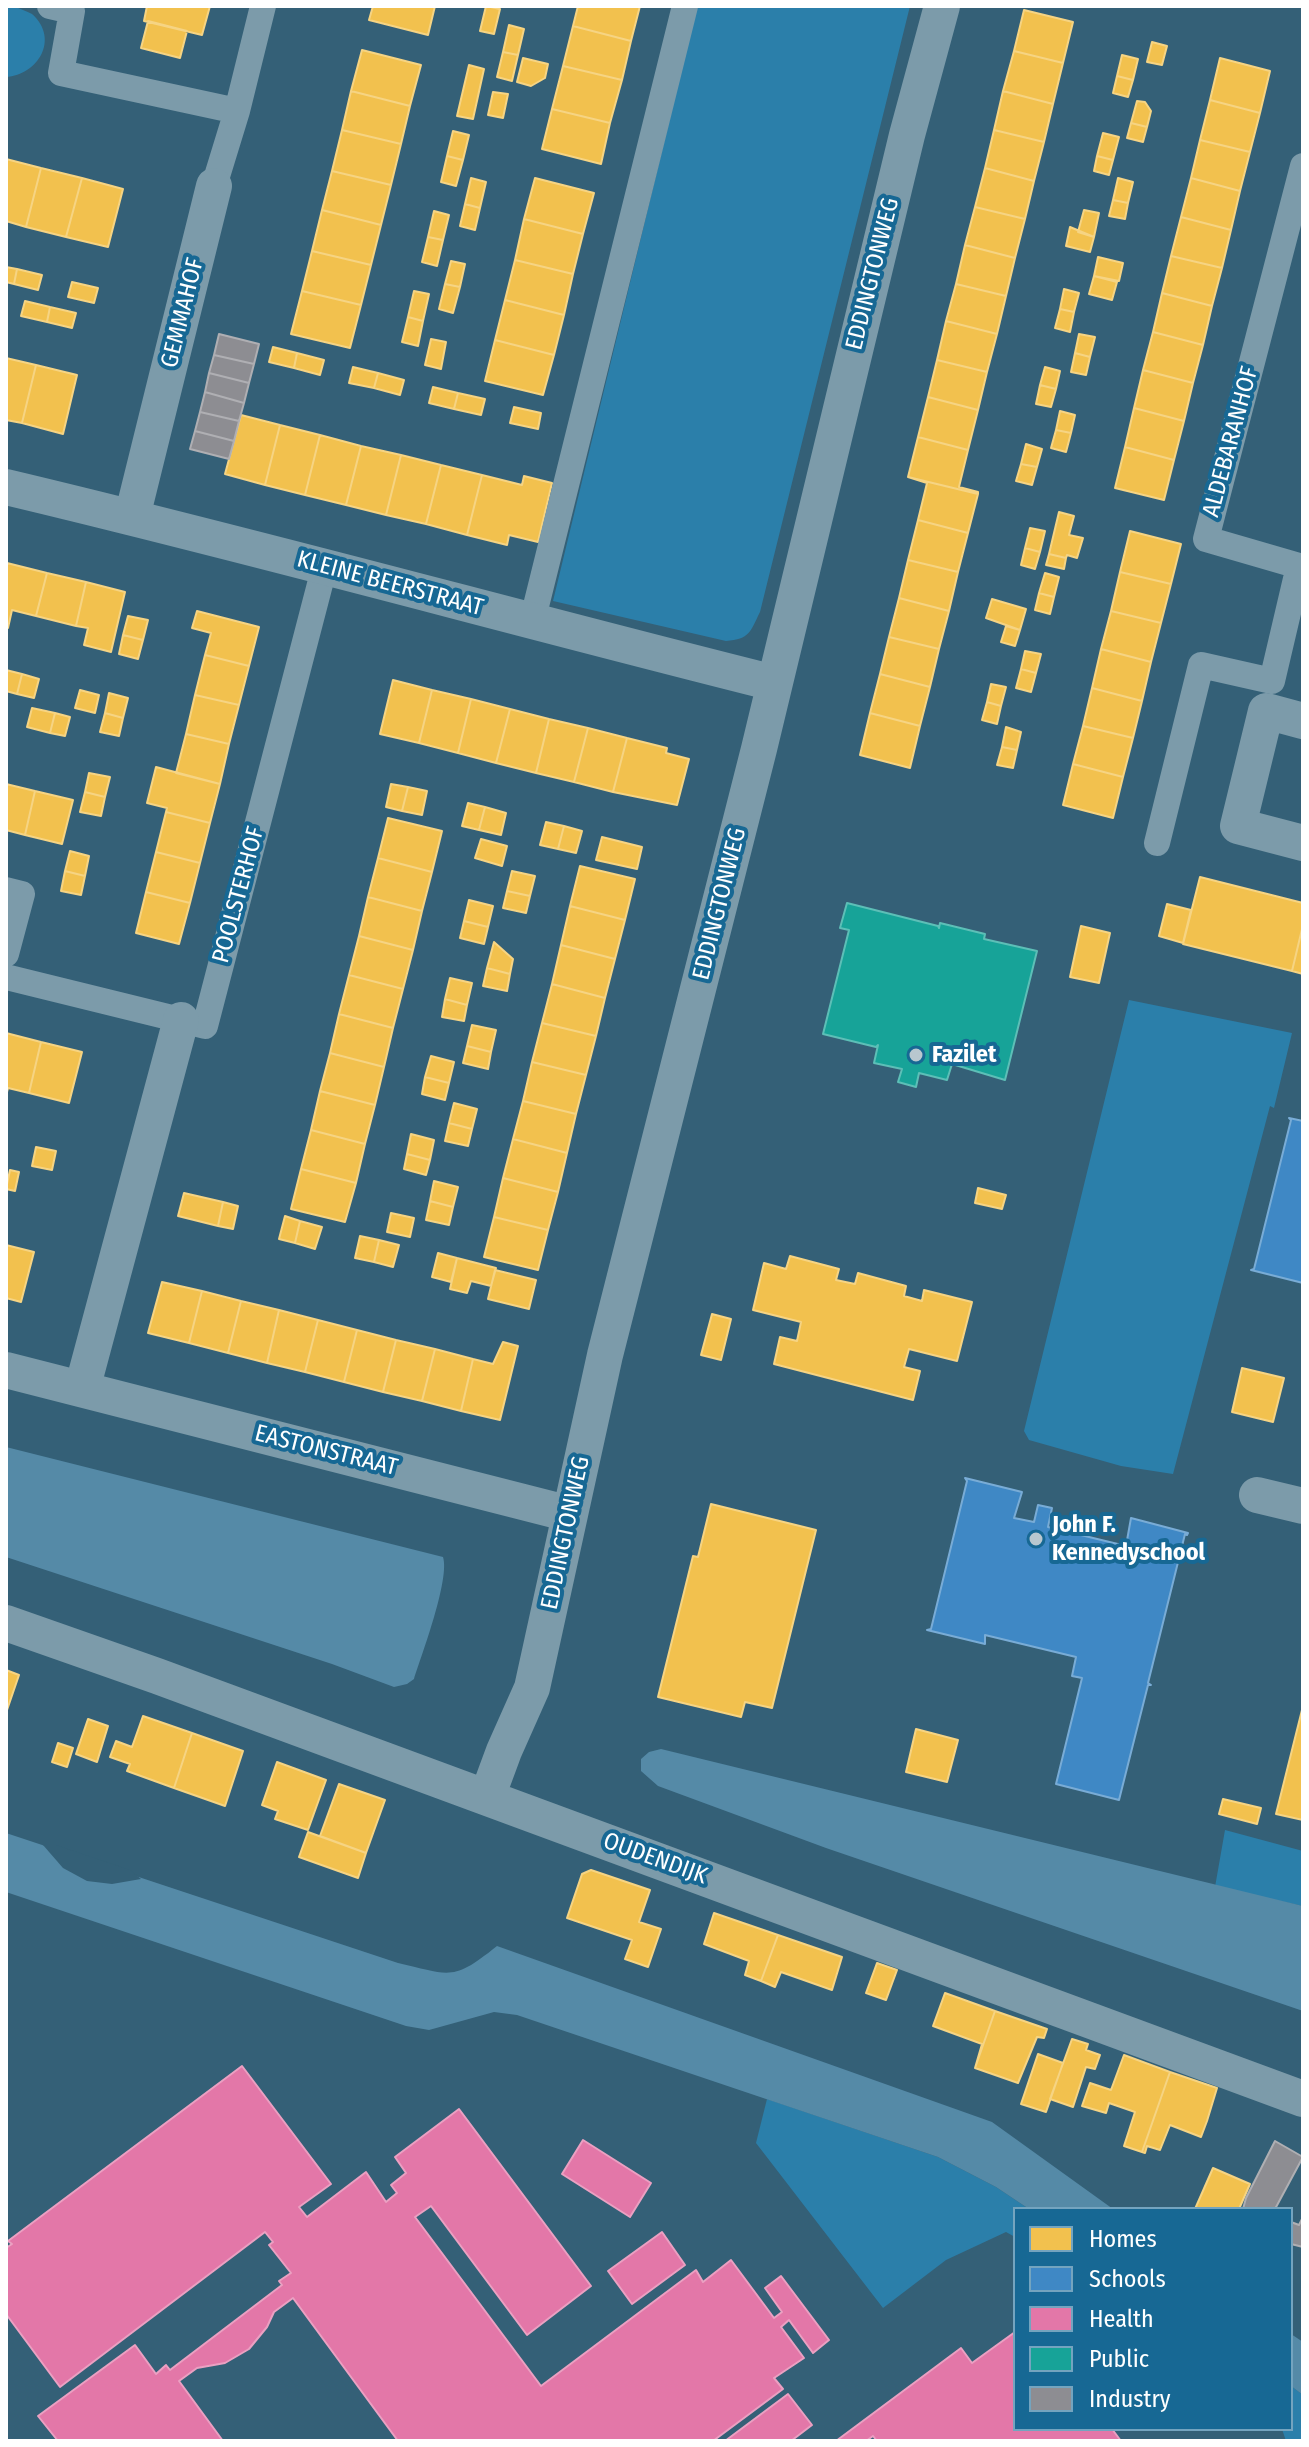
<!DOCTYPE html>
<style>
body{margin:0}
#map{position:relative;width:1309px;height:2447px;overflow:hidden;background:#346077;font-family:"Fira Sans Condensed",sans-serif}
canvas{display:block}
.frame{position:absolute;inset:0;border:8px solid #fff;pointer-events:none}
.legend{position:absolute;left:1013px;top:2207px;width:280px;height:224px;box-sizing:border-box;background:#176894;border:2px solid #74a4bf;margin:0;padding:10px 14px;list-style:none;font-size:24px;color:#fff}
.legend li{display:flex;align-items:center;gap:16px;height:40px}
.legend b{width:40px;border:2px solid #74a4bf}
</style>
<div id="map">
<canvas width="1309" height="2447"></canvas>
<div class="frame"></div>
<ul class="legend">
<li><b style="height:22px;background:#f2c14e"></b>Homes</li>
<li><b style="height:22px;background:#3f88c5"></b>Schools</li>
<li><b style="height:22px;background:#e377a8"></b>Health</li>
<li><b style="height:22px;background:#17a398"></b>Public</li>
<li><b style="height:22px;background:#8d8d92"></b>Industry</li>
</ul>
</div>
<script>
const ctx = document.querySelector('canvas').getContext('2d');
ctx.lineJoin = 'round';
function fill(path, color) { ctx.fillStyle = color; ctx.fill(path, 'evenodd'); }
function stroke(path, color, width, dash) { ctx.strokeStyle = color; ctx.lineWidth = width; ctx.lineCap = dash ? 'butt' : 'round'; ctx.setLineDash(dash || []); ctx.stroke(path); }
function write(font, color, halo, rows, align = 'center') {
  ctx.font = font + ' "Fira Sans Condensed",sans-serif'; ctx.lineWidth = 8; ctx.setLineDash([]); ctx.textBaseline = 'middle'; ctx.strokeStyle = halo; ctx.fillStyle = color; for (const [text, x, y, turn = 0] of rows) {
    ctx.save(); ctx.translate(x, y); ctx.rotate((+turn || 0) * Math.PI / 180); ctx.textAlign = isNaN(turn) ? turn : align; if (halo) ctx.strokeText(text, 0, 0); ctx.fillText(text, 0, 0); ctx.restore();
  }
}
const green = new Path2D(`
 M14,6C19,9 27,11 32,14C60,39 38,75 6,77V7Z
 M697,6H910L760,612C750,632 750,639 726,641L553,601Z
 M1129,1000L1292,1033L1274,1108L1270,1106L1173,1474L1121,1466L1029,1440L1024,1431Z
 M1225,1830L1303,1851V1906L1215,1887Z
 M767,2099L938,2157L996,2187L1029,2209H1015V2237L1006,2232L946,2260L883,2308L756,2143Z
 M1291,2386L1303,2395V2441H1286L1282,2429H1291Z`);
const water = new Path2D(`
 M6,1447L443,1557C450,1579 422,1654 414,1679L407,1684L394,1687L332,1664L6,1557Z
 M661,1749L1303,1906V2011L826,1848L658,1786L641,1771V1759L649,1752Z
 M6,1833L398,1963C451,1975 452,1982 497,1946L992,2122L1113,2209H1029L996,2187L938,2157L517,2015L494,2012L429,2030L406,2026L6,1892Z
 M1291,2334L1303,2342V2395L1291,2386Z`);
const pier = new Path2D(`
 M43,1845H56L130,1870L141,1879L112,1884L87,1881L63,1868Z`);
const homes = new Path2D(`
 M147,6H210L202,35L144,21Z
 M373,6H435L428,35L369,20Z
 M486,6L500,9L494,34L480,31Z
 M578,6H640L631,41L573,26Z
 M1024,10L1073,22L1063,63L1014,51Z
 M148,21L187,31L180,58L141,48Z
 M509,25L524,29L518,55L503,52Z
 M573,26L631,41L622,80L563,66Z
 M1152,42L1167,46L1162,65L1147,62Z
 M362,50L421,65L410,106L351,91Z
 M1014,51L1063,63L1053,104L1003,91Z
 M503,52L518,55L512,81L497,77Z
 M1122,55L1138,59L1133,80L1117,76Z
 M523,58L548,64L545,78L531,86L517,82Z
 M1220,58L1270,71L1260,113L1210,100Z
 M469,65L484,69L473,119L457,116Z
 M563,66L622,80L610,123L552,109Z
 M1117,76L1133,80L1128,97L1113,93Z
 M351,91L410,106L401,144L342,130Z
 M1003,91L1053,104L1044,142L994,130Z
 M493,92L508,94L503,118L488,115Z
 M1210,100L1260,113L1250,152L1200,140Z
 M1137,101L1145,102L1151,111L1147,127L1131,123Z
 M552,109L610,123L601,164L542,149Z
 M1131,123L1147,127L1143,142L1127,138Z
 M342,130L401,144L391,185L332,171Z
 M994,130L1044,142L1034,181L985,168Z
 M453,131L469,135L463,160L447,156Z
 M1103,133L1119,137L1113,160L1097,156Z
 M1200,140L1250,152L1240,191L1191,178Z
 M447,156L463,160L456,186L441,182Z
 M1097,156L1113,160L1109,175L1094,171Z
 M6,159L41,168L26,227L6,221Z
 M41,168L82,178L66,237L26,227Z
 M985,168L1034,181L1025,219L975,207Z
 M332,171L391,185L381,225L322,210Z
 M82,178L123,189L108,247L66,237Z
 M471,178L486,182L480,208L465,204Z
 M535,178L594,193L583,234L524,219Z
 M1118,178L1133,182L1128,203L1113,200Z
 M1191,178L1240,191L1231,230L1181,217Z
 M1113,200L1128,203L1125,219L1109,216Z
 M465,204L480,208L475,230L460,226Z
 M975,207L1025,219L1015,258L965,245Z
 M322,210L381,225L371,265L312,251Z
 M1084,210L1099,213L1094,237L1078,232Z
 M434,211L449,215L443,240L428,237Z
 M1181,217L1231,230L1222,268L1171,256Z
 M524,219L583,234L573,274L515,260Z
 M1070,227L1094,237L1090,252L1066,246Z
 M428,237L443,240L437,266L422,262Z
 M965,245L1015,258L1006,296L956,284Z
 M312,251L371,265L361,305L302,291Z
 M1171,256L1222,268L1212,306L1162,293Z
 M1098,257L1123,263L1119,281L1094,276Z
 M515,260L573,274L564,315L505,300Z
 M451,261L465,264L460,287L445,284Z
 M6,267L17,269L14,284L6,282Z
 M17,269L42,275L38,290L14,284Z
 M1094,276L1117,282L1112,300L1089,294Z
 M72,282L98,288L94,303L68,297Z
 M445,284L460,287L453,313L439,309Z
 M956,284L1006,296L997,334L946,321Z
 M1064,289L1079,293L1074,312L1060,309Z
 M302,291L361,305L350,348L291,334Z
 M414,291L429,294L423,321L408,317Z
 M1162,293L1212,306L1203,345L1153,332Z
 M505,300L564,315L554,355L495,340Z
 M25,301L50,307L47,322L21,316Z
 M50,307L76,313L72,328L47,322Z
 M1060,309L1074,312L1070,332L1055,328Z
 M408,317L423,321L418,346L402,342Z
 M946,321L997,334L987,372L937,360Z
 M1153,332L1203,345L1193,383L1143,370Z
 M1079,334L1095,337L1090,357L1075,353Z
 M431,339L446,342L441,369L425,365Z
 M495,340L554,355L543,395L485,381Z
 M273,347L297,353L294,368L269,362Z
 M297,353L324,360L320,375L294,368Z
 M1075,353L1090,357L1086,375L1071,372Z
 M6,358L36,365L22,423L6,420Z
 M937,360L987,372L978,410L928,397Z
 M36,365L77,375L63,434L22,423Z
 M353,367L378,373L374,388L349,383Z
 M1045,367L1060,371L1056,389L1040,385Z
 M1143,370L1193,383L1184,421L1134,408Z
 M378,373L404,380L400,395L374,388Z
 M1040,385L1056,389L1051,407L1036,404Z
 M433,387L458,393L454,409L429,403Z
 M458,393L485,399L481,415L454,409Z
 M928,397L978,410L968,450L918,437Z
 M514,407L541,413L538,429L510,423Z
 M1134,408L1184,421L1174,460L1125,447Z
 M1060,411L1075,415L1071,433L1056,430Z
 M241,415L280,425L265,485L225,474Z
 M280,425L320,435L305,495L265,485Z
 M1056,430L1071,433L1066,452L1051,448Z
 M320,435L361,446L346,505L305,495Z
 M918,437L968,450L959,487L978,492V494L908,477Z
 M1026,444L1042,449L1037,467L1021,464Z
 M361,446L401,455L386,515L346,505Z
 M1125,447L1174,460L1164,500L1115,488Z
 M401,455L441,465L426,524L386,515Z
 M1021,464L1037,467L1032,485L1016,481Z
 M441,465L482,475L467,535L426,524Z
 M482,475L522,485L524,476L552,483L538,542L509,535L507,545L467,535Z
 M908,477L978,494L968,533L918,520L927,483Z
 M1059,512L1074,516L1069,535L1083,538L1077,558L1067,555L1066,558L1049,554Z
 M918,520L968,533L958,572L908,560Z
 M1030,528L1045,531L1040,552L1025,548Z
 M1130,531L1181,544L1171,584L1120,572Z
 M1025,548L1040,552L1035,569L1021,565Z
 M1049,554L1066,558L1064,569L1046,565Z
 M908,560L958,572L949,611L899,598Z
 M7,563L47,573L36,616L12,610L8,628H6Z
 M1120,572L1171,584L1161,623L1111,611Z
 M47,573L86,582L76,626L36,616Z
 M1045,573L1059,577L1054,597L1039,593Z
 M86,582L125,592L111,652L84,645L88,628L76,626Z
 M1039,593L1054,597L1050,614L1035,610Z
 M899,598L949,611L939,649L889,637Z
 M992,599L1026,609L1020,630L986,618Z
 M197,611L259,627L249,666L205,655L211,633L192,628Z
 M1111,611L1161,623L1151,662L1101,649Z
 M128,616L148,620L143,640L123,635Z
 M1006,626L1020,630L1015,646L1001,642Z
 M123,635L143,640L138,659L119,654Z
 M889,637L939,649L930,687L880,674Z
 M1101,649L1151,662L1142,701L1092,688Z
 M1025,651L1041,654L1036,673L1021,669Z
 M205,655L249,666L239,705L195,695Z
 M1021,669L1036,673L1031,692L1016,688Z
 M6,670L22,674L17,694L6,691Z
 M22,674L39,679L34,698L17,694Z
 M880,674L930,687L920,726L870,713Z
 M393,680L432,690L419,743L380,734Z
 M991,684L1006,687L1001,706L987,702Z
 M1092,688L1142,701L1133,738L1083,726Z
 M80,690L99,695L95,713L75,708Z
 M432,690L471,699L458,753L419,743Z
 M109,693L128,698L123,718L105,713Z
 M195,695L239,705L229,744L186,734Z
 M471,699L510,709L496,763L458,753Z
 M987,702L1001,706L997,724L982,720Z
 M32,708L55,713L50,733L27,727Z
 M510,709L549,719L536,773L496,763Z
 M55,713L70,717L65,736L50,733Z
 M105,713L123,718L119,736L100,732Z
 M870,713L920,726L910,768L860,755Z
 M549,719L588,728L574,782L536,773Z
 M1083,726L1133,738L1123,777L1073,764Z
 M1006,727L1021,732L1017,750L1002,747Z
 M588,728L627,738L613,792L574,782Z
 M186,734L229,744L220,784L176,773Z
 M627,738L667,748L666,753L689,759L677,805L613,792Z
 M1002,747L1017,750L1013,768L997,765Z
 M1073,764L1123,777L1113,818L1063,805Z
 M156,767L220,784L210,823L166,812L167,808L147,803Z
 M89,773L110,777L105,797L85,792Z
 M6,784L35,791L25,835L6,830Z
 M391,784L408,787L402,811L386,807Z
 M408,787L427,791L422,815L402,811Z
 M35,791L73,800L62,844L25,835Z
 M85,792L105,797L101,816L80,812Z
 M468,803L485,807L479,830L462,826Z
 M485,807L506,813L501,835L479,830Z
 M166,812L210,823L200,863L156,852Z
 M388,818L442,831L432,872L378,858Z
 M546,822L564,826L558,849L540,845Z
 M564,826L582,831L576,853L558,849Z
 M602,837L642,847L637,869L596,860Z
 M481,839L507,846L502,866L475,858Z
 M70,851L89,856L85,876L65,871Z
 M156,852L200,863L190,903L146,892Z
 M378,858L432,872L422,911L368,897Z
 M580,866L635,879L625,920L570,906Z
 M65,871L85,876L81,895L61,891Z
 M512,871L535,876L530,896L507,891Z
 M1200,877L1303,903V925L1292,971L1183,944Z
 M507,891L530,896L526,913L503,908Z
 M146,892L190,903L179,944L136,933Z
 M368,897L422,911L413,950L359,936Z
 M469,900L493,906L488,927L464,921Z
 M1167,904L1191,910L1183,943L1159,936Z
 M570,906L625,920L615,959L561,945Z
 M464,921L488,927L484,944L460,938Z
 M1303,925V974L1292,971Z
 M1081,926L1110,933L1099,983L1070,977Z
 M359,936L413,950L403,989L349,975Z
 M494,942L513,959L510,974L487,968Z
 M561,945L615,959L605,998L552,984Z
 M487,968L510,974L507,991L483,986Z
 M349,975L403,989L393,1028L339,1014Z
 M450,978L472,983L467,1005L445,999Z
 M552,984L605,998L596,1036L542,1023Z
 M445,999L467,1005L464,1021L442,1017Z
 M339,1014L393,1028L384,1067L330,1053Z
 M542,1023L596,1036L586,1075L532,1062Z
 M472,1025L496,1030L491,1052L467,1046Z
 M6,1033L41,1042L29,1093L8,1088L6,1096Z
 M41,1042L82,1052L69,1103L29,1093Z
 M467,1046L491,1052L488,1069L463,1063Z
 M330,1053L384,1067L375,1105L320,1091Z
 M431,1056L454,1062L449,1083L425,1077Z
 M532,1062L586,1075L576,1114L523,1101Z
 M425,1077L449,1083L445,1100L422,1094Z
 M320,1091L375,1105L365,1144L311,1130Z
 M523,1101L576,1114L567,1153L513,1139Z
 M454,1103L477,1109L472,1129L449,1123Z
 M449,1123L472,1129L468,1146L445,1141Z
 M311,1130L365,1144L356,1183L301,1169Z
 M411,1134L434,1140L430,1160L407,1154Z
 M513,1139L567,1153L558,1192L503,1178Z
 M36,1147L56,1151L52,1170L32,1166Z
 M407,1154L430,1160L426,1175L404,1169Z
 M301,1169L356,1183L345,1222L291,1209Z
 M10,1170L19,1172L15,1191L6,1189Z
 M503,1178L558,1192L548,1230L494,1217Z
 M434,1181L458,1187L453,1207L430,1201Z
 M978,1188L1006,1195L1002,1209L975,1203Z
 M184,1193L223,1202L218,1226L178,1216Z
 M430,1201L453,1207L449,1225L426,1220Z
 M223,1202L238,1206L233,1229L218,1226Z
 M391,1213L414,1218L410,1237L387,1232Z
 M285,1216L300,1221L295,1243L279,1239Z
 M494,1217L548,1230L538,1270L484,1257Z
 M300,1221L322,1227L315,1249L295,1243Z
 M360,1236L379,1240L374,1262L355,1258Z
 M379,1240L399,1245L393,1267L374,1262Z
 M6,1245L34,1252L21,1302L6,1298Z
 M438,1253L457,1258L451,1282L432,1277Z
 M790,1256L839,1269L836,1280L855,1284L858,1273L906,1286L904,1296L922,1301L924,1290L972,1302L957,1361L909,1349L904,1367L920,1371L913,1400L774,1364L780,1337L797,1341L801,1322L753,1310L764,1263L786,1269Z
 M457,1258L496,1268L491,1286L471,1281L467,1293L450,1289Z
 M495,1270L536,1280L529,1309L488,1299Z
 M162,1282L202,1291L189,1343L148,1333Z
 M202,1291L241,1301L228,1353L189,1343Z
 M241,1301L279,1310L267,1363L228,1353Z
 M279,1310L318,1320L305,1372L267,1363Z
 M712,1314L731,1319L721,1360L701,1355Z
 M318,1320L357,1330L344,1382L305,1372Z
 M357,1330L396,1340L383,1392L344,1382Z
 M396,1340L435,1349L422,1401L383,1392Z
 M503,1342L518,1346L500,1420L461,1411L473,1359L493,1364Z
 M435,1349L473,1359L461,1411L422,1401Z
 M1242,1368L1284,1378L1273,1422L1232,1412Z
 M711,1504L816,1530L772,1708L745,1702L741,1717L658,1697L693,1556L698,1557Z
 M6,1670L19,1675L6,1713Z
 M1303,1706V1820L1276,1814Z
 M143,1716L192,1733L174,1788L127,1771L130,1764L110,1757L116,1741L132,1747Z
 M88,1719L108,1726L97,1762L76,1754Z
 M916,1729L958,1740L947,1782L906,1772Z
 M192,1733L243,1751L225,1806L174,1788Z
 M58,1743L73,1748L67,1767L52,1762Z
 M277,1762L326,1780L308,1830L275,1819L278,1811L262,1805Z
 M339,1784L385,1800L366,1853L320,1836Z
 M1223,1799L1261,1808L1257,1824L1219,1814Z
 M308,1832L366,1853L358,1878L299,1857Z
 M591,1870L650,1890L639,1922L661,1929L648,1967L625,1959L632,1940L567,1918L582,1874Z
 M714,1913L778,1935L761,1981L745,1975L749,1961L704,1944Z
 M778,1935L842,1957L832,1990L781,1972L775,1987L761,1981Z
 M877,1963L897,1970L886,2000L866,1993Z
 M945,1993L995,2011L975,2068L982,2044L933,2026Z
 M995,2011L1047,2029L1044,2038L1037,2037L1018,2083L975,2068Z
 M1072,2039L1088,2044L1086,2050L1100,2055L1095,2069L1086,2067L1073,2107L1050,2099Z
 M1038,2054L1063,2063L1046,2112L1021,2104Z
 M1124,2055L1170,2072L1142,2152L1124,2146L1135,2112L1109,2103L1106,2113L1082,2106L1090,2083L1111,2090Z
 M1170,2072L1217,2088L1207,2121L1201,2137L1170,2125L1160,2150L1147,2146L1145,2153L1142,2152Z
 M1213,2168L1250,2184L1239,2209H1195Z`);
const schools = new Path2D(`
 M1289,1118L1303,1121V1283L1251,1270L1254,1269L1291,1120Z
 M965,1478L1022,1492L1014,1518L1034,1522L1038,1505L1052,1508L1048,1527L1126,1546L1131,1518L1188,1533L1187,1535L1185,1534L1148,1683L1151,1685H1148L1119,1800L1056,1784L1082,1678L1072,1676L1076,1657L985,1635V1644L927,1630L931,1629L967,1481Z`);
const health = new Path2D(`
 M242,2066L331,2184L299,2207L307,2217L366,2172L386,2202L397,2193L391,2185L406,2173L395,2157L459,2109L591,2286L527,2335L431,2206L415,2217L541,2386L696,2270L703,2282L731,2260L774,2318L782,2312L765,2288L781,2276L829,2340L813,2353L789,2320L781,2327L804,2358L774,2378L783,2389L713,2441H398L293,2298L274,2312L267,2327L249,2349L225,2363L197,2368L179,2381L223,2441H58L38,2416L135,2345L156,2374L166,2365L170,2370L282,2285L279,2281L291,2273L269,2245L273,2242L265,2232L60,2387L6,2314V2248L12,2244L8,2241Z
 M583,2140L651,2183L630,2217L562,2174Z
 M662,2232L685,2265L632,2304L608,2271Z
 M1015,2332V2429H1112L1121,2441H877L873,2436L866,2441H836L961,2348L972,2363Z
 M788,2394L812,2425L791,2441H725Z`);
const public = new Path2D(`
 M847,903L938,926L939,928L940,923L985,934L984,939L1037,951L1005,1080L952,1064L947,1080L919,1073L916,1087L898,1082L902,1069L874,1063L878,1045L876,1047L823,1034L849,930L840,928Z`);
const industry = new Path2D(`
 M219,334L259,344L254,364L214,355Z
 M214,355L254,364L249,383L209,373Z
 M209,373L249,383L244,403L205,392Z
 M205,392L244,403L239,421L200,412Z
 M200,412L239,421L234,441L195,431Z
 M195,431L234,441L229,459L190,449Z
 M1275,2141L1303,2157L1275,2209H1243L1246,2198Z
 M1303,2217V2247L1291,2244V2222L1299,2225Z`);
const pedestrian = new Path2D(`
 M50,6L72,11L61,73L237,111L263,6
 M214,186L237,111
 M532,622L685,6
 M1157,843L1201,665L1272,681L1299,566L1206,539L1303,166
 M6,890L22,894L6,954
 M6,977L205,1026L325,565`);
const minor = new Path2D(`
 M6,487C263,548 518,619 774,683
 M132,517L214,186
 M1303,721L1266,711L1238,826L1303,843
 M6,1370L570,1514
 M82,1389L181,1020
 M1257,1495L1303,1506
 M6,1623L157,1676L1303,2099
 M487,1797L504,1751L532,1688L605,1355L759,749L907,135L942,6`);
const markers = [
 [916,1055,8,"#b8c7cf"],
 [1036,1539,8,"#b8c7cf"]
];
const streetNames = [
 ["EDDINGTONWEG",873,274,-76],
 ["GEMMAHOF",183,313,-76],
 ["ALDEBARANHOF",1231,442,-75],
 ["KLEINE BEERSTRAAT",390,584,15],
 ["POOLSTERHOF",239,895,-75],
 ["EDDINGTONWEG",720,904,-76],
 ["EASTONSTRAAT",326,1451,14],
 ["EDDINGTONWEG",566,1533,-78],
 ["OUDENDIJK",655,1859,20]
];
const poiNames = [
 ["Fazilet",932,1055],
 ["John F.",1052,1525],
 ["Kennedyschool",1052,1553]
];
fill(green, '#2b7faa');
fill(water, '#558aa7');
fill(pier, '#346077');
fill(homes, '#f2c14e');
stroke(homes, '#f6d483', 2);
fill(schools, '#3f88c5');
stroke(schools, '#79acd6', 2);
fill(health, '#e377a8');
stroke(health, '#eba0c2', 2);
fill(public, '#17a398');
stroke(public, '#5dbfb7', 2);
fill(industry, '#8d8d92');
stroke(industry, '#afafb3', 2);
stroke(pedestrian, '#7c9baa', 26);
stroke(minor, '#7c9baa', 36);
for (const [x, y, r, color] of markers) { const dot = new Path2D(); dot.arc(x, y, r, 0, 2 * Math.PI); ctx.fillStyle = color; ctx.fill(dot); stroke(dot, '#176894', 3); }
write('24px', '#fff', '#176894', streetNames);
write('bold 24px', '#fff', '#176894', poiNames, 'left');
</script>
